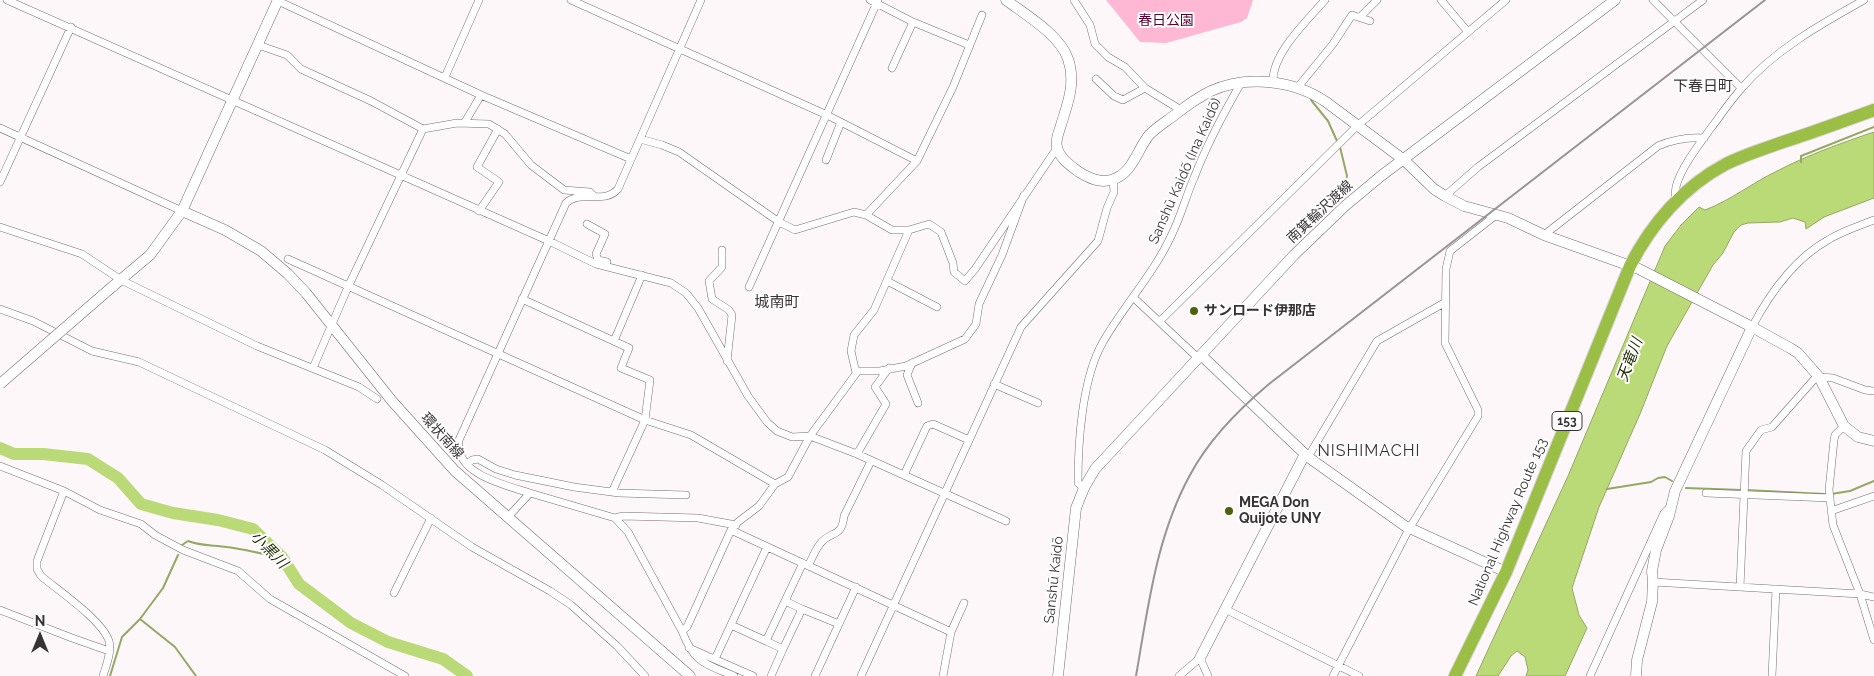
<!DOCTYPE html>
<meta charset="utf-8">
<style>
body{margin:0}
#map{position:relative;width:1874px;height:676px;overflow:hidden;background:#fef7f9;font-family:Raleway,sans-serif}
canvas{display:block}
.north{position:absolute;left:15px;top:611px;width:50px;height:50px;-webkit-text-stroke:4px #fff;paint-order:stroke;rotate:0deg;font-size:14px;font-weight:700;line-height:20px;text-align:center;color:#373334}
.north::after{content:'';display:block;margin:auto;width:18px;height:22px;background:#373334;clip-path:polygon(50% 0,100% 100%,50% 72%,0 100%)}
</style>
<div id="map">
<canvas width="1874" height="676"></canvas>
<div class="north">N</div>
</div>
<script>
const ctx = document.querySelector('canvas').getContext('2d');
ctx.lineJoin = 'round';
function fill(path, color) { ctx.fillStyle = color; ctx.fill(path, 'evenodd'); }
function stroke(path, color, width, dash) { ctx.strokeStyle = color; ctx.lineWidth = width; ctx.lineCap = dash ? 'butt' : 'round'; ctx.setLineDash(dash || []); ctx.stroke(path); }
function write(font, color, halo, rows, align = 'center') {
  ctx.font = font + ' Raleway,"Noto Sans JP",sans-serif'; ctx.lineWidth = 4; ctx.setLineDash([]); ctx.textBaseline = 'middle'; ctx.strokeStyle = halo; ctx.fillStyle = color; for (const [text, x, y, turn = 0] of rows) {
    ctx.save(); ctx.translate(x, y); ctx.rotate((+turn || 0) * Math.PI / 180); ctx.textAlign = isNaN(turn) ? turn : align; if (halo) ctx.strokeText(text, 0, 0); ctx.fillText(text, 0, 0); ctx.restore();
  }
}
const green = new Path2D(`
 M1106,0H1253L1247,18L1241,22L1166,43L1140,42Z`);
const water = new Path2D(`
 M1874,132V198L1824,217L1806,229L1805,222L1793,218L1780,222L1748,223L1741,225L1734,232L1723,253L1713,265L1667,346L1640,414L1599,507L1572,588L1579,615L1587,628L1565,676H1526L1528,670L1525,657L1517,651L1511,656L1498,676H1476L1568,476L1665,246L1681,225L1699,207L1705,210C1731,200 1752,183 1777,171C1808,155 1841,143 1874,132Z`);
const stream = new Path2D(`
 M1311,100L1328,121L1337,141
 M1340,147L1347,176L1342,197
 M1801,162V156L1874,127
 M1686,488L1741,490
 M1607,489L1651,482L1658,478L1665,477L1672,481
 M1746,490L1824,494
 M1831,494L1850,491L1874,481
 M182,545L188,541C200,546 214,545 227,547C245,549 263,555 282,557
 M140,619L175,647L196,676
 M110,676L122,637L140,619L163,588L178,555`);
const river = new Path2D(`
 M0,448L14,454H43L88,459L118,478L141,504L173,513L218,520L253,529L282,557L299,584L351,623L388,642L443,659L467,676`);
const street = new Path2D(`
 M7,0L549,241L596,264L671,283L686,293L698,308L748,396L767,422L777,431L792,437L810,436L857,454L1006,521
 M276,0L481,95L631,159
 M571,0L827,115L917,161
 M870,0L913,22L969,45
 M1074,0L1090,25L1095,44L1108,57L1125,67L1145,88L1181,110
 M1441,0L1468,32
 M1653,0L1741,88
 M1360,17L1377,0
 M258,45L287,55L301,69L371,101L423,129L457,123L489,124L505,134L531,165L564,190L590,192L593,195
 M892,68L913,22
 M445,77L479,0
 M1096,79L1114,96L1123,100L1145,88
 M1273,83C1271,54 1307,21 1325,0
 M1298,87L1333,44L1352,15L1370,21
 M465,122L481,95
 M0,128L182,211
 M640,139L662,145L679,152L779,222L795,230L854,212L866,215L892,230H909L929,224L941,232L953,263L954,272L965,281L975,269L1057,148
 M826,160L841,122
 M0,182L71,27
 M1445,196L1478,167L1703,0
 M1675,202C1675,197 1675,192 1676,187C1680,169 1700,143 1711,128C1721,115 1730,101 1741,89C1773,51 1821,24 1864,0
 M479,211L499,182L477,167L498,129
 M866,215L917,161L953,87L982,15
 M587,224L605,234L596,254L598,260L607,262
 M0,227L82,254L121,280L257,346L359,387L377,399
 M1544,235L1658,146C1672,140 1689,137 1704,138
 M722,250V267L709,281L712,299L729,310L732,315L727,361
 M288,259L645,420L691,435L775,484
 M887,281L937,307
 M749,287L878,0
 M1134,298L1198,358
 M522,299L629,348L621,368L650,380L645,420L612,492
 M0,309L33,321L92,351L139,362L325,450L382,485L472,547L550,591L571,605L617,646L645,676
 M1160,321L1357,126L1506,0
 M1752,327C1770,293 1794,259 1828,240C1842,231 1859,226 1874,220
 M614,341L642,275
 M912,363L907,375L918,403
 M313,368L348,287L423,129
 M856,373L851,351L854,335L874,310L909,230
 M1819,377L1833,378L1865,390L1874,391
 M994,384L1038,403
 M1844,426L1835,435L1834,440L1829,490L1833,525L1860,594L1874,640
 M857,454L886,404L875,387L889,368
 M1308,457L1377,341L1444,303
 M467,464L472,460L478,459L496,469L515,475L574,487L619,493L686,495
 M0,466L64,491L100,510L141,524L155,535L183,550L238,571L270,599L405,676
 M904,475L927,426L933,424L969,440
 M1084,488L1078,483C1078,442 1082,378 1103,342C1124,305 1154,274 1172,234C1181,216 1186,196 1194,178C1207,144 1223,114 1241,83
 M64,491L37,561V569L41,576C59,591 102,620 109,641C112,652 106,666 103,676
 M530,493C505,485 454,474 459,440L566,203C581,189 604,205 618,189L701,0
 M1706,493L1830,498
 M1831,511L1874,496
 M508,517L530,493L615,518L628,532L682,631C694,663 705,664 734,676
 M615,518L623,516L698,518L736,525
 M731,530L951,632L943,676
 M808,566C812,559 815,550 820,544C830,530 842,539 844,516L871,461
 M1653,582L1860,594L1874,597
 M1740,587L1746,451L1761,430L1772,427L1818,375
 M394,593L431,518
 M785,601L802,609
 M1225,609L1359,676
 M0,610L72,638L109,651
 M731,625L766,641
 M682,631L687,627L731,530L738,522L759,506L775,484L788,477L810,436L855,375L858,371H880L906,366L965,339L976,324L979,304L1002,255L1024,195
 M951,632L964,603
 M689,648L753,676
 M783,649L802,609L839,624
 M715,659L767,547
 M771,676L783,649L766,641L803,563
 M815,676L856,587
 M861,676L1021,327L1098,241L1107,208L1114,192L1113,179
 M1179,676L1200,658L1208,676
 M1333,676L1409,529L1478,416V410L1445,343L1446,269L1450,251L1496,215
 M1590,676L1664,513L1670,507
 M1772,676L1776,589`);
const secondary = new Path2D(`
 M1006,0C1026,15 1060,35 1068,59C1076,82 1068,103 1061,125C1059,132 1055,140 1057,147C1059,158 1071,166 1079,172C1089,178 1099,183 1111,180C1132,175 1137,150 1149,135C1157,127 1167,121 1176,114C1186,106 1199,97 1211,91C1247,75 1294,80 1326,102L1404,160L1434,189L1445,196L1464,206L1508,218L1544,235L1639,269L1752,327L1790,348L1798,353L1819,377L1844,426L1858,437L1874,441
 M182,211L225,230L261,251L288,274L306,293L392,401L455,471L690,676
 M112,287L150,255L182,211L278,0
 M1201,355L1308,457L1405,526L1506,572
 M1200,658L1305,454
 M1058,676L1076,508L1084,488L1095,469L1294,255L1345,206L1381,176L1615,0
 M1636,676L1637,660L1652,602L1653,582L1652,571L1656,550L1669,516L1675,491L1752,327`);
const highway = new Path2D(`
 M1455,676L1506,572L1630,266C1651,224 1684,186 1726,164C1744,155 1764,149 1783,142C1814,132 1844,121 1874,110`);
const rail = new Path2D(`
 M1136,676C1148,608 1156,537 1190,475C1209,439 1238,410 1269,384L1765,0`);
const secondaryBridge = new Path2D(`
 M0,384L112,287`);
const markers = [
 [1194,311,5,"#4c620e"],
 [1229,511,5,"#4c620e"]
];
const shields = [
 [1567,421,30]
];
const shieldNames = [
 ["153",1567,421]
];
const parkNames = [
 ["春日公園",1166,21]
];
const streetNames = [
 ["Sanshū Kaidō (Ina Kaidō)",1185,171,-66],
 ["南箕輪沢渡線",1320,212,-43],
 ["環状南線",442,436,48],
 ["National Highway Route 153",1508,522,-67],
 ["Sanshū Kaidō",1054,580,-84]
];
const poiNames = [
 ["サンロード伊那店",1204,311],
 ["MEGA Don",1239,503],
 ["Quijote UNY",1239,519]
];
const neighbourhoodNames = [
 ["下春日町",1703,86],
 ["城南町",777,302]
];
const waterNames = [
 ["天竜川",1630,360,-69],
 ["小黒川",269,550,46]
];
const quarterNames = [
 ["NISHIMACHI",1369,451]
];
fill(green, '#feb8d4');
fill(water, '#bada78');
stroke(water, '#93a864', 1);
stroke(stream, '#93a864', 2);
stroke(river, '#bada78', 12);
stroke(street, '#776d71', 8);
stroke(secondary, '#776d71', 11);
stroke(highway, '#d7d6d6', 14);
stroke(street, '#fff', 7);
stroke(secondary, '#fff', 10);
stroke(highway, '#9abe46', 12);
stroke(rail, '#999395', 2);
stroke(secondaryBridge, '#776d71', 11, []);
stroke(secondaryBridge, '#fff', 10);
for (const [x, y, r, color] of markers) { const dot = new Path2D(); dot.arc(x, y, r, 0, 2 * Math.PI); ctx.fillStyle = color; ctx.fill(dot); stroke(dot, '#fff', 2); }
for (const [x, y, w] of shields) { const box = new Path2D(); box.roundRect(x - w / 2, y - 9.5, w, 19, 4); ctx.fillStyle = '#fff'; ctx.fill(box); stroke(box, '#373334', 1); }
write('bold 12px', '#373334', null, shieldNames);
write('14px', '#590033', '#fff', parkNames);
write('14px', '#373334', '#fff', streetNames);
write('bold 14px', '#373334', '#fff', poiNames, 'left');
write('15px', '#3a3134', '#fff', neighbourhoodNames);
write('italic 15px', '#222e05', '#fff', waterNames);
ctx.letterSpacing = '1px';
write('16px', '#3a3134', '#fff', quarterNames);
ctx.letterSpacing = '0px';
</script>
